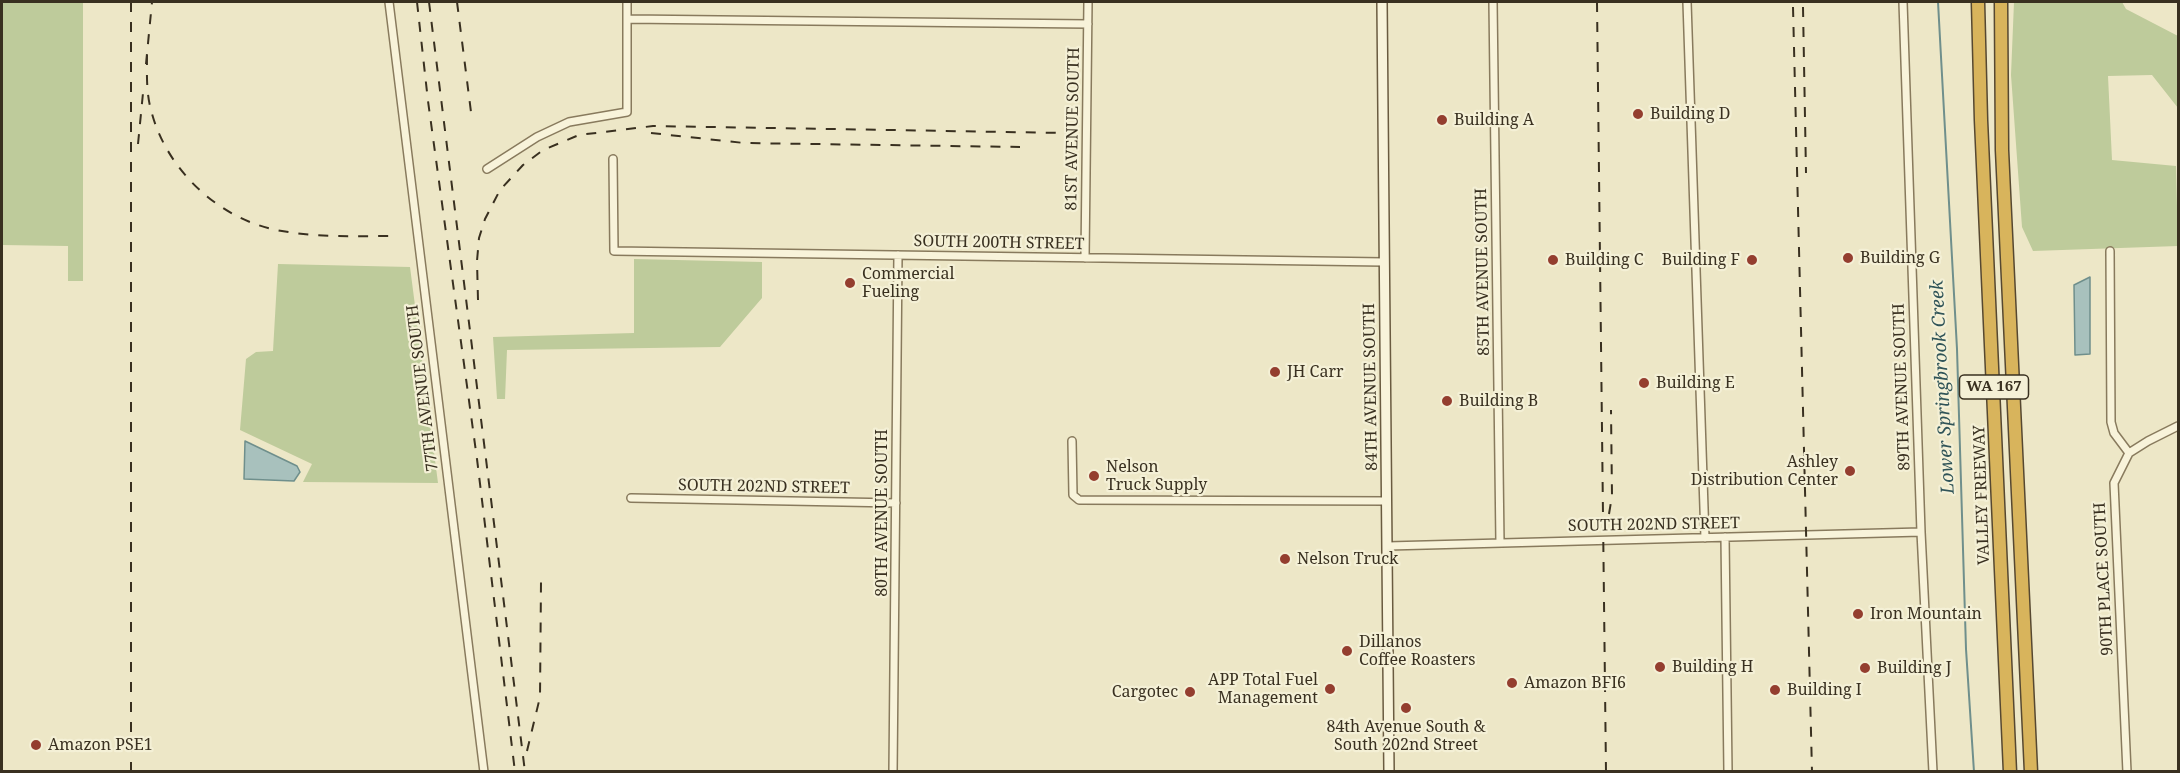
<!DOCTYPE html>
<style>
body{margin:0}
#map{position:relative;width:2180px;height:773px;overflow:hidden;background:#ede7c7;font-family:"Noto Serif",serif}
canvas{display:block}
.frame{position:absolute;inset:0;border:3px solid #393020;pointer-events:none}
</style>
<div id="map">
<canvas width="2180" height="773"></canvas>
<div class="frame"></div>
</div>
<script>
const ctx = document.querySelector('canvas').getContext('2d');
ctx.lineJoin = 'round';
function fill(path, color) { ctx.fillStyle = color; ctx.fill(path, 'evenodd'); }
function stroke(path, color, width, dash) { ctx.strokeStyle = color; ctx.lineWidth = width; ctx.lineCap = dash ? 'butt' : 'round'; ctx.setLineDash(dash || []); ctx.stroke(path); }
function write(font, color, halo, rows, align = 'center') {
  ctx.font = font + ' "Noto Serif",serif'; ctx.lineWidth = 4.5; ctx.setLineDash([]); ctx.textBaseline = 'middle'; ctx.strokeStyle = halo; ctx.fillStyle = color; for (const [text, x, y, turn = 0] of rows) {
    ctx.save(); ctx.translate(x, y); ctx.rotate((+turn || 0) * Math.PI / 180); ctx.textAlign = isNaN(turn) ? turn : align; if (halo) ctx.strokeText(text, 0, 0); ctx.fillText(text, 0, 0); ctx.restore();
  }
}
const green = new Path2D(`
 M2,2H83V281H68V246L2,245Z
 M2014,2H2122L2126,9L2178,36V108L2152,75L2108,76L2112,160L2176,166L2178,246L2033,251L2022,227L2011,75Z
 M634,259L762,262V298L720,347L507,350L505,399H497L493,337L634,333Z
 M278,264L410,267L438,483L303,482L312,464L240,430L246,359L256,352L273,351Z`);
const water = new Path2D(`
 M2090,277V354L2075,355L2074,285Z
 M245,441L297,466L300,472L294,481L244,479Z`);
const stream = new Path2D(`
 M1938,2L1957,349L1966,649L1974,772`);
const street = new Path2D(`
 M389,2L484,772
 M1493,2L1500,543
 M1687,2L1705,538
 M1903,2L1921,532L1933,772
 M627,19L1088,24
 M613,159L614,251L1384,262
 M487,169L537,137L569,122L627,112V2
 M2110,251L2111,422L2114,433L2129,453
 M1085,258L1088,2
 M1072,441L1073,495L1079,500L1387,501
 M631,498L896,503
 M1725,537L1728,772
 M1388,546L1921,532
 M893,772L898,255
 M2127,772L2114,483L2129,453L2148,441L2178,426`);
const secondary = new Path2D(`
 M1382,2L1389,772`);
const highway = new Path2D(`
 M1978,2L1981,120L2010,772
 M2001,2L2002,150L2031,772`);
const rail = new Path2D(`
 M131,2V772
 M417,2L428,101L477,459L515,772
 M429,2L525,772
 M457,2L471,112
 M1597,2L1606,772
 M1793,7L1812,772
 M1803,7L1806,173
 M147,55C147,73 146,92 151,110C166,170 220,221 282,231C320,238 358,236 397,236
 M146,64L152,2
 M651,133L744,143L1020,147
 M138,144L143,93
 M478,300L477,261L479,238L485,219L500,190L523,165L543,150L579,135L653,126L1066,133
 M1609,514L1612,496L1611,410
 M527,751L540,697L541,582`);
const markers = [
 [1638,114,6,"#943e2f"],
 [1442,120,6,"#943e2f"],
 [1848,258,6,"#943e2f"],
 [1553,260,6,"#943e2f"],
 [1752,260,6,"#943e2f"],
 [850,283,6,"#943e2f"],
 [1275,372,6,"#943e2f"],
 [1644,383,6,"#943e2f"],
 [1447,401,6,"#943e2f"],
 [1850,471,6,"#943e2f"],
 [1094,476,6,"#943e2f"],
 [1285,559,6,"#943e2f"],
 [1858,614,6,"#943e2f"],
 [1347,651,6,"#943e2f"],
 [1660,667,6,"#943e2f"],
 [1865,668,6,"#943e2f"],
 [1512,683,6,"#943e2f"],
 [1330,689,6,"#943e2f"],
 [1775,690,6,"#943e2f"],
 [1190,692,6,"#943e2f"],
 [1406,708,6,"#943e2f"],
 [36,745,6,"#943e2f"]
];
const shields = [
 [1994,387,69]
];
const shieldNames = [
 ["WA 167",1994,387]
];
const poiNames = [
 ["Building D",1650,114],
 ["Building A",1454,120],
 ["Building G",1860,258],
 ["Building C",1565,260],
 ["Building F",1740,260,"right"],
 ["Commercial",862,274],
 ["Fueling",862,292],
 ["JH Carr",1287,372],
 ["Building E",1656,383],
 ["Building B",1459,401],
 ["Ashley",1838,462,"right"],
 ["Distribution Center",1838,480,"right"],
 ["Nelson",1106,467],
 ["Truck Supply",1106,485],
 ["Nelson Truck",1297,559],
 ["Iron Mountain",1870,614],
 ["Dillanos",1359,642],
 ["Coffee Roasters",1359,660],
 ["Building H",1672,667],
 ["Building J",1877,668],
 ["APP Total Fuel",1318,680,"right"],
 ["Management",1318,698,"right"],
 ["Amazon BFI6",1524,683],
 ["Building I",1787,690],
 ["Cargotec",1178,692,"right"],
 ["84th Avenue South &",1406,727,"center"],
 ["South 202nd Street",1406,745,"center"],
 ["Amazon PSE1",48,745]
];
const streetNames = [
 ["81ST AVENUE SOUTH",1073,129,-89],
 ["SOUTH 200TH STREET",999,243,1],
 ["85TH AVENUE SOUTH",1483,272,-91],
 ["84TH AVENUE SOUTH",1371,387,-91],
 ["89TH AVENUE SOUTH",1902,387,-92],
 ["77TH AVENUE SOUTH",423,388,-97],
 ["SOUTH 202ND STREET",764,487,1],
 ["VALLEY FREEWAY",1982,495,-92],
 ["80TH AVENUE SOUTH",882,513,-90],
 ["SOUTH 202ND STREET",1654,525,-1],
 ["90TH PLACE SOUTH",2104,579,-93]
];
const waterNames = [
 ["Lower Springbrook Creek",1943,387,-93]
];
fill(green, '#becb9b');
fill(water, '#a8c1bd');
stroke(water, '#6f8f8c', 1.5);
stroke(stream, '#6f8f8c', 2);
stroke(street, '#887a5d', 10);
stroke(secondary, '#6a5b40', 12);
stroke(highway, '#564831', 15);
stroke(street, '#f8f3da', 7);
stroke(secondary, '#f8f3da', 9);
stroke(highway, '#d8b45c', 12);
stroke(rail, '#393020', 2, [10, 10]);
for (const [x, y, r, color] of markers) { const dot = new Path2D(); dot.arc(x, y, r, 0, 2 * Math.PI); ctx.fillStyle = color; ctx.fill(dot); stroke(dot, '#f4f0d6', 2); }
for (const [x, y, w] of shields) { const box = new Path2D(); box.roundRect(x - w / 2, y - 12, w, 24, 4.5); ctx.fillStyle = '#f4f0d6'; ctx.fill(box); stroke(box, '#393020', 1.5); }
write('bold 15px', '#393020', null, shieldNames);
write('16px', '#393020', '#f4f0d6', poiNames, 'left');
write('16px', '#393020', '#f4f0d6', streetNames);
write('italic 18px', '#305458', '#f4f0d6', waterNames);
</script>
